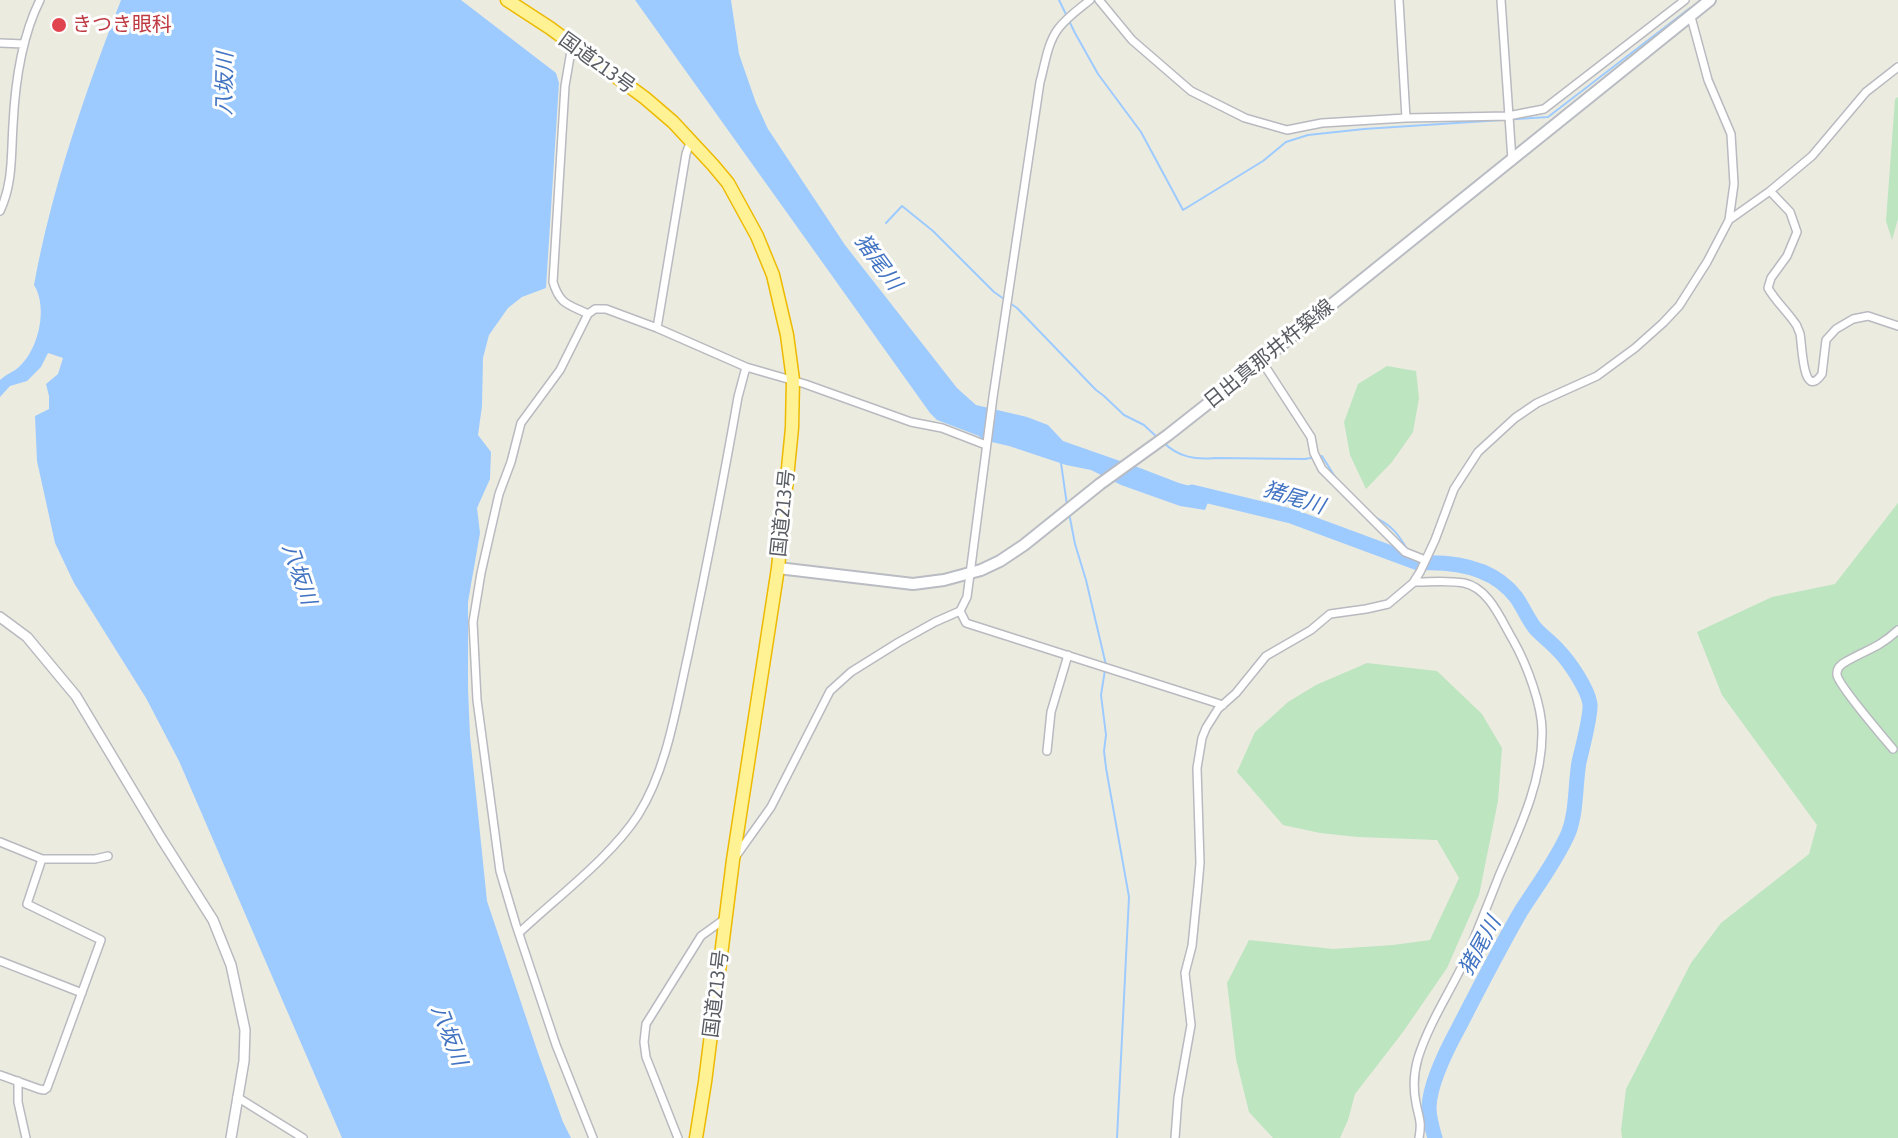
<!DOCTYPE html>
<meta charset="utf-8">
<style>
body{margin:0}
canvas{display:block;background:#ecebe0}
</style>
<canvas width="1898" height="1138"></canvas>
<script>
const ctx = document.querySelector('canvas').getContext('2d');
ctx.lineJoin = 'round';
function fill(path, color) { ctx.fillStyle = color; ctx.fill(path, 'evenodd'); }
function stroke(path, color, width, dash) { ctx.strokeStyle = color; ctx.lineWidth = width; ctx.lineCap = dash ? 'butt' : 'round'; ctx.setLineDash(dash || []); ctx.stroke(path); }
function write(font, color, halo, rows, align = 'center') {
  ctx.font = font + ' "Asap Condensed","Noto Sans JP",sans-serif'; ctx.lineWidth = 6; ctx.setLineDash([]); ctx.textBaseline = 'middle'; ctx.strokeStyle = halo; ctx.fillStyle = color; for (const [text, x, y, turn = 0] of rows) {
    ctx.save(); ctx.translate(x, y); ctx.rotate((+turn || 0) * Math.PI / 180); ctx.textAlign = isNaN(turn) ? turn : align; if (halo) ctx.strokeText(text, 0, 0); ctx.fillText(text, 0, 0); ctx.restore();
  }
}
const green = new Path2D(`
 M1898,97V219L1892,240L1886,221L1895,99Z
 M1387,366L1416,371L1419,398L1413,432L1392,462L1366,489L1350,455L1344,422L1358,384Z
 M1898,503V1138H1622L1621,1130L1626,1089L1691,963L1721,923L1809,854L1817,825L1722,695L1697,632L1772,597L1835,584Z
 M1367,663L1437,671L1482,714L1502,748L1498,801L1479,895L1447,968L1403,1032L1355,1094L1348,1120L1340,1138H1273L1249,1112L1236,1059L1227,983L1249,940L1333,949L1393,945L1430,940L1459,878L1437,840L1358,837L1320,833L1283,825L1237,772L1255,732L1288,702L1316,685Z`);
const water = new Path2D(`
 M121,0H461L556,73L559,83L546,288L522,297L508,308L489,335L483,358L482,406L478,435L491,452L490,479L477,508L480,533L468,602V688L470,736L487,901L538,1053L563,1122L571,1138H342L179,761L146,698L74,583L55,543L37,461L35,416L49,409V396L46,384L58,374L63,358L48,353L41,367L27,381L10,386L0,397V380C6,374 14,372 20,366C39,348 48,307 34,285C52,187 85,93 121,0Z
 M635,0H731L739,54L756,103L768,129L845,245L957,388L976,405L1027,417L1048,425L1063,441L1140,468L1179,483L1212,492L1205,510L1180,506L1121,485L1091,470L1066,465L1009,446L983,440L979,436L937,420L930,413Z`);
const stream = new Path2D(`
 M1059,0L1075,33L1098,74L1141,132L1183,210L1263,161L1286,142L1308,135L1364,129L1548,117L1690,8
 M886,223L902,206L933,231L994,292L1017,308L1096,390L1104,396L1124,415L1144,425L1159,439
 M1163,442C1178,457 1195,460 1215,458L1305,459L1322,456L1337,480
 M1061,463L1067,505
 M1069,513L1075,544L1086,580L1106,665
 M1374,517C1393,526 1398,534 1409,552
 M1105,670L1101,695L1106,735L1104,751L1106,768L1129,897L1117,1138`);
const river = new Path2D(`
 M1192,492L1291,516L1418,563C1455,561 1493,567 1516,597C1523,607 1528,619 1535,628C1542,636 1551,642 1558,650C1569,661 1588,689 1590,704C1591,715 1582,750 1579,762C1575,785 1577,812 1568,834C1556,861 1537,886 1521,911C1499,949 1479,988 1459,1027C1447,1049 1430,1082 1429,1107C1429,1118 1432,1128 1435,1138`);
const minor = new Path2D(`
 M1099,0L1132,40L1191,91L1245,118L1287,130L1322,123L1406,118L1508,116L1544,109L1685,0
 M1399,0L1406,118
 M1501,0L1512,160
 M0,43L24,44
 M572,45L565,86L553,282C560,305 568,304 588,314
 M1770,191L1790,212L1797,232L1787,256L1771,278L1768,288C1776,302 1788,312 1797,326C1797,327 1800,333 1800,334C1802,340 1802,403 1822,374L1826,340L1836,329L1853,319L1868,316L1898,326
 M0,211C13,184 11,155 13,125C15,83 21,38 40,0
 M1729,220L1770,191L1812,156L1866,92L1898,67
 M657,328L686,154L691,140
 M1261,360L1311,437L1314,453L1322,469L1405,552L1425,560
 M1414,582C1430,582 1447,580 1464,583C1489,588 1501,620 1513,640C1526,663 1543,706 1542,734C1542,783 1518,832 1499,876C1488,904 1477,932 1465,960C1450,992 1429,1023 1418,1058C1414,1072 1413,1088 1416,1103C1419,1119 1422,1121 1419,1138
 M960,611L966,623L1223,705
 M1893,749C1883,737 1839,686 1837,675C1836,668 1841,664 1847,661C1866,650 1880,647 1898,630
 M1047,751L1051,712L1068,655
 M0,842L42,859H95L108,856
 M736,856L771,807L830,691L851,672L899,642L935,622L960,611L967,597L993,397L1040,82C1045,65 1047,44 1058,29C1067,17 1079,9 1090,0
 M519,933C556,898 611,857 638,815C667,769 676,708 688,655C706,569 723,483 738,397L746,367
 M0,961L82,993
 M0,1075L39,1089L44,1090L47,1088L101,940L27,904L42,859
 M18,1081V1102L26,1138
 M237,1097L303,1138
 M593,1138L556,1045L516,925L500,871L477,700L473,622L481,573L499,494L511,462L521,423L560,370L588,314L595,309H606L657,328L746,367L805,384L911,422L942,428L986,445
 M678,1138L646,1057L644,1042L646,1024L701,936L726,918
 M1175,1138L1178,1098L1191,1025L1185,973L1192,946L1198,886L1200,863L1197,768L1202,738L1206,728L1218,709L1236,693L1266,656L1311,630L1330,614L1366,609L1388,604L1413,583L1420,572L1435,540L1454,489L1478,452L1515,418L1537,403L1597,376L1635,348L1663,323L1679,306L1707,262L1729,220L1734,184L1731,134L1708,80L1691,17`);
const tertiary = new Path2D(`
 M0,617L27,637L76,696L161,838L213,920L231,965L245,1030L244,1061L231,1138`);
const secondary = new Path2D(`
 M778,568L913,584L944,580L981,570L1000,561L1024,545L1100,484L1168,435L1234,383L1710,0`);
const trunk = new Path2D(`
 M507,0L550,28L645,98L673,122L713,165L728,183L757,236L773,275L787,335L793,380L792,428L778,568L733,860L705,1082L696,1138`);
const markers = [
 [59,25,8,"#e0444e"]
];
const healthNames = [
 ["きつき眼科",72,25]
];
const streetNames = [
 ["国道213号",597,63,36],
 ["日出真那井杵築線",1269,354,-39],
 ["国道213号",783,513,-84],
 ["国道213号",716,994,-83]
];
const waterNames = [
 ["八坂川",225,84,-89],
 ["猪尾川",878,262,54],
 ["猪尾川",1294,498,17],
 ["八坂川",299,574,71],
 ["猪尾川",1480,946,-61],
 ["八坂川",449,1035,69]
];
fill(green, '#bce5c0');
fill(water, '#9ecbff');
stroke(stream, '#9ecbff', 2);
stroke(river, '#9ecbff', 15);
stroke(minor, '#b8bac0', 10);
stroke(tertiary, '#b8bac0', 12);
stroke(secondary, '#b9bcc3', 14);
stroke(trunk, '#edba00', 15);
stroke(minor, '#fff', 7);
stroke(tertiary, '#fff', 9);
stroke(secondary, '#fff', 10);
stroke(trunk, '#fef295', 12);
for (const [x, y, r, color] of markers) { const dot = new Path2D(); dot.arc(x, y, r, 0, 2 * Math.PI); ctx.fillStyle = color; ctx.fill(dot); stroke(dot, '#fff', 2); }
write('20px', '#be3a42', '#fff', healthNames, 'left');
write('20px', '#595c62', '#fff', streetNames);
write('italic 21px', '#4173c2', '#fff', waterNames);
</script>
